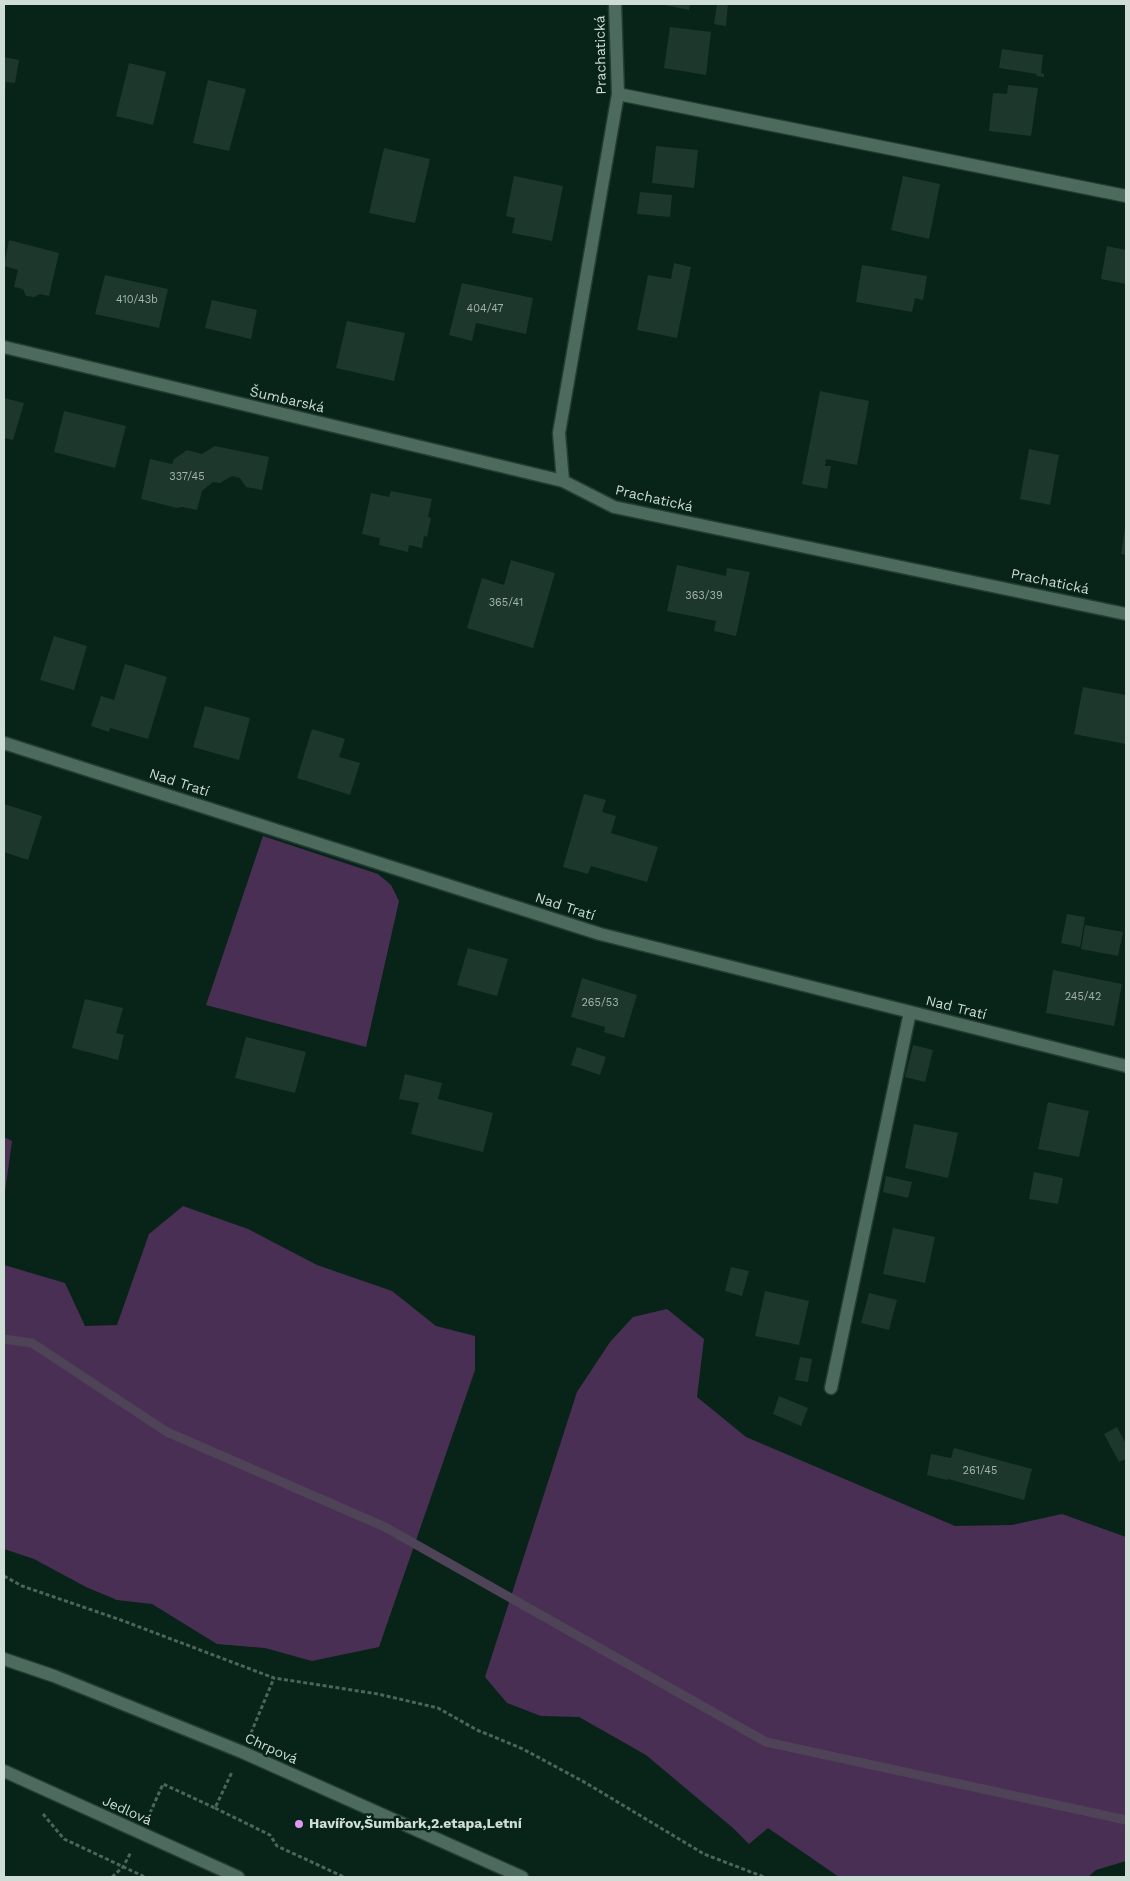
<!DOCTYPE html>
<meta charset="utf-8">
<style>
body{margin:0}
#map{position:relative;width:1130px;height:1881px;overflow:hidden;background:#082318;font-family:"Work Sans",sans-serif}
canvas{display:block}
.frame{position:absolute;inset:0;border:5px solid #ceddd5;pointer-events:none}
</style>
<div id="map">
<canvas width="1130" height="1881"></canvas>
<div class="frame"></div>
</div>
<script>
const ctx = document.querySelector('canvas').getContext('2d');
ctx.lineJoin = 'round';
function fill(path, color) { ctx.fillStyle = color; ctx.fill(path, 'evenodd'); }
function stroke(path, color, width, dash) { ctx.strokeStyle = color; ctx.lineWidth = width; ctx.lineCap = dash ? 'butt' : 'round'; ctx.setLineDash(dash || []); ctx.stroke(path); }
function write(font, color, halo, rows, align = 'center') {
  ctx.font = font + ' "Work Sans",sans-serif'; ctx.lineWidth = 5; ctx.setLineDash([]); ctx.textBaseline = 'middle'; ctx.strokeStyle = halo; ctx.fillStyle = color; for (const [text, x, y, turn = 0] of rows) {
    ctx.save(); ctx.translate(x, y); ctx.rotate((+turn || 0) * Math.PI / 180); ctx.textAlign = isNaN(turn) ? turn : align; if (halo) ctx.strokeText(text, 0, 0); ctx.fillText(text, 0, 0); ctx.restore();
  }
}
const green = new Path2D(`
 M263,836L378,874L391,885L399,901L366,1047L206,1005Z
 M4,1137L12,1141L4,1199Z
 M183,1206L248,1229L317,1265L392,1291L436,1326L475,1336V1370L379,1647L312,1661L265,1648L217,1644L152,1604L117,1600L86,1587L34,1559L4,1549V1265L65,1283L85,1326L117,1325L149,1234Z
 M667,1309L704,1339L697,1397L746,1437L955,1526L1012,1525L1062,1514L1126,1537V1861L1096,1870L1088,1877H839L768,1828L749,1844L733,1828L646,1755L579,1717L541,1716L507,1703L485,1677L577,1392L610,1342L633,1317Z`);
const stream = new Path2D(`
 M4,1339L32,1343L167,1432L385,1527L766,1742L1126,1820`);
const building = new Path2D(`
 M660,4H690L689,10Z
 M717,4H728L726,26L714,24Z
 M670,27L711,32L706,75L664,68Z
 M1002,49L1043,55L1041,73L1044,74V77L1036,76L1037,74L999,68Z
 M4,57L19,60L15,83L6,82L5,92Z
 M129,63L166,72L153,125L116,116Z
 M208,80L246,89L229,151L193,143Z
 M1008,85L1038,88L1031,136L989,131L993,93L1007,94Z
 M656,146L698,150L694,188L652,183Z
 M384,148L430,159L415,223L369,213Z
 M514,176L563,186L552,241L512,233L515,218L506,216Z
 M903,176L940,184L929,239L891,230Z
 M640,192L672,195L670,217L637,214Z
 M9,240L59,253L49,296L40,294L34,297L26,296L23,289L14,287L18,270L4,266Z
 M1107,246L1126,250V284L1101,279Z
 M674,263L691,267L677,338L637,330L648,275L671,279Z
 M862,265L927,276L923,300L915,298L912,312L856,302Z
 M105,275L168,289L159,328L95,314Z
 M462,283L533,298L526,334L476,323L472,341L449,335Z
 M212,300L257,310L251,339L205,328Z
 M347,321L405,333L394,381L336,368Z
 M820,391L869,401L857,465L826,459L825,466H831L827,489L802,484Z
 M4,398L24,403L13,440L4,438Z
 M64,411L126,426L115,468L54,452Z
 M215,446L269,457L262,490L246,487L240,478L232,476L220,483L213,482L202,491L197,510L182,507L177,508L141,499L150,459L172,464L174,459L187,450L202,454Z
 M1029,449L1059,455L1050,505L1020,499Z
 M391,491L432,499L428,517L431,518L427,537L424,536L422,548L409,545L408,552L379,545L380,538L362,534L371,493L389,497Z
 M1125,528H1126V555L1121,554Z
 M511,560L555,573L533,648L467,628L482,578L504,585Z
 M677,565L726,576L727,568L750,572L736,636L714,631L716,621L667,611Z
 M54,636L87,646L74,690L40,680Z
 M125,664L167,677L148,739L110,728L109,732L91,726L101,696L114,700Z
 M1083,687L1126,695V744L1074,734Z
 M205,706L250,718L239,760L193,747Z
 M312,729L345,739L339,757L360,763L350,795L297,778Z
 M584,794L606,800L602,812L616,816L611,833L658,847L647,882L591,866L588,874L563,867Z
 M4,804L42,816L28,860L4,852Z
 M1067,914L1085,917L1080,947L1061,943Z
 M1085,925L1123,932L1118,956L1081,949Z
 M468,948L508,959L497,996L457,985Z
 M1053,970L1122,984L1114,1026L1046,1013Z
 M582,978L637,995L624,1038L604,1032L605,1027L571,1017Z
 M85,999L123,1008L116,1033L124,1035L118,1060L72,1048Z
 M246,1037L306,1052L295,1093L235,1078Z
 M913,1045L933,1050L925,1082L905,1077Z
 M577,1047L606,1057L600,1075L571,1065Z
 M405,1074L442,1083L438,1099L493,1113L483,1152L411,1134L419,1103L399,1099Z
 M1048,1102L1089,1111L1079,1157L1038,1149Z
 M914,1124L958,1133L948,1178L905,1168Z
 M1034,1172L1063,1178L1058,1204L1029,1199Z
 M886,1176L912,1182L908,1198L883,1192Z
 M893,1228L935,1237L925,1283L883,1274Z
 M731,1267L749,1271L742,1296L725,1291Z
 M765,1291L809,1301L799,1345L755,1336Z
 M869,1293L897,1300L889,1330L861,1323Z
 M800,1357L812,1359L808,1382L795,1380Z
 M779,1396L808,1408L801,1426L773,1414Z
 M1117,1427L1126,1444V1459L1119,1462L1104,1434Z
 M954,1448L1032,1469L1024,1500L948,1479L947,1480L927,1475L931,1454L951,1458Z`);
const path = new Path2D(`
 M4,1576L22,1586L121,1620L274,1678L378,1694L438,1708L477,1730L523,1749L586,1783L704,1854L764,1877
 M251,1733L274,1678
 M215,1808L270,1835L277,1846L344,1877
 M150,1813L163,1784L215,1808L232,1772
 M43,1814L64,1839L145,1877
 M112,1877L123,1867L131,1852`);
const minor = new Path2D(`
 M615,4L618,94L559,433L563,481L614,507L1126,614
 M618,94L1126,196
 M4,347L563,481
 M4,743L600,934L1126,1066
 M831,1388L910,1012
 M4,1659L54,1676L242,1752L522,1877
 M4,1771L238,1877`);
const markers = [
 [299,1824,5,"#db99f5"]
];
const numberNames = [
 ["410/43b",137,300],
 ["404/47",485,309],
 ["337/45",187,477],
 ["363/39",704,596],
 ["365/41",506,603],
 ["245/42",1083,997],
 ["265/53",600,1003],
 ["261/45",980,1471]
];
const streetNames = [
 ["Prachatická",601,55,-91],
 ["Šumbarská",287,400,13],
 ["Prachatická",654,499,13],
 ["Prachatická",1050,582,12],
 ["Nad Tratí",179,783,18],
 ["Nad Tratí",565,907,18],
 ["Nad Tratí",956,1008,14],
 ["Chrpová",271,1749,24],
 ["Jedlová",127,1811,24]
];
const poiNames = [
 ["Havířov,Šumbark,2.etapa,Letní",309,1824]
];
fill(green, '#4a2f55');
stroke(stream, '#4f4357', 9);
fill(building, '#1d372c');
stroke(minor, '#243d32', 15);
stroke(path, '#4d645a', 3, [4, 2.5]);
stroke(minor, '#4d6b5d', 12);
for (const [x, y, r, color] of markers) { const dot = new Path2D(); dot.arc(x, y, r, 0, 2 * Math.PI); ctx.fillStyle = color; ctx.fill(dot); stroke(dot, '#082318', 2); }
write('11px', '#a2b4ab', null, numberNames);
write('14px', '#ceddd5', '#082318', streetNames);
write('bold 14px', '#ceddd5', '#082318', poiNames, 'left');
</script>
